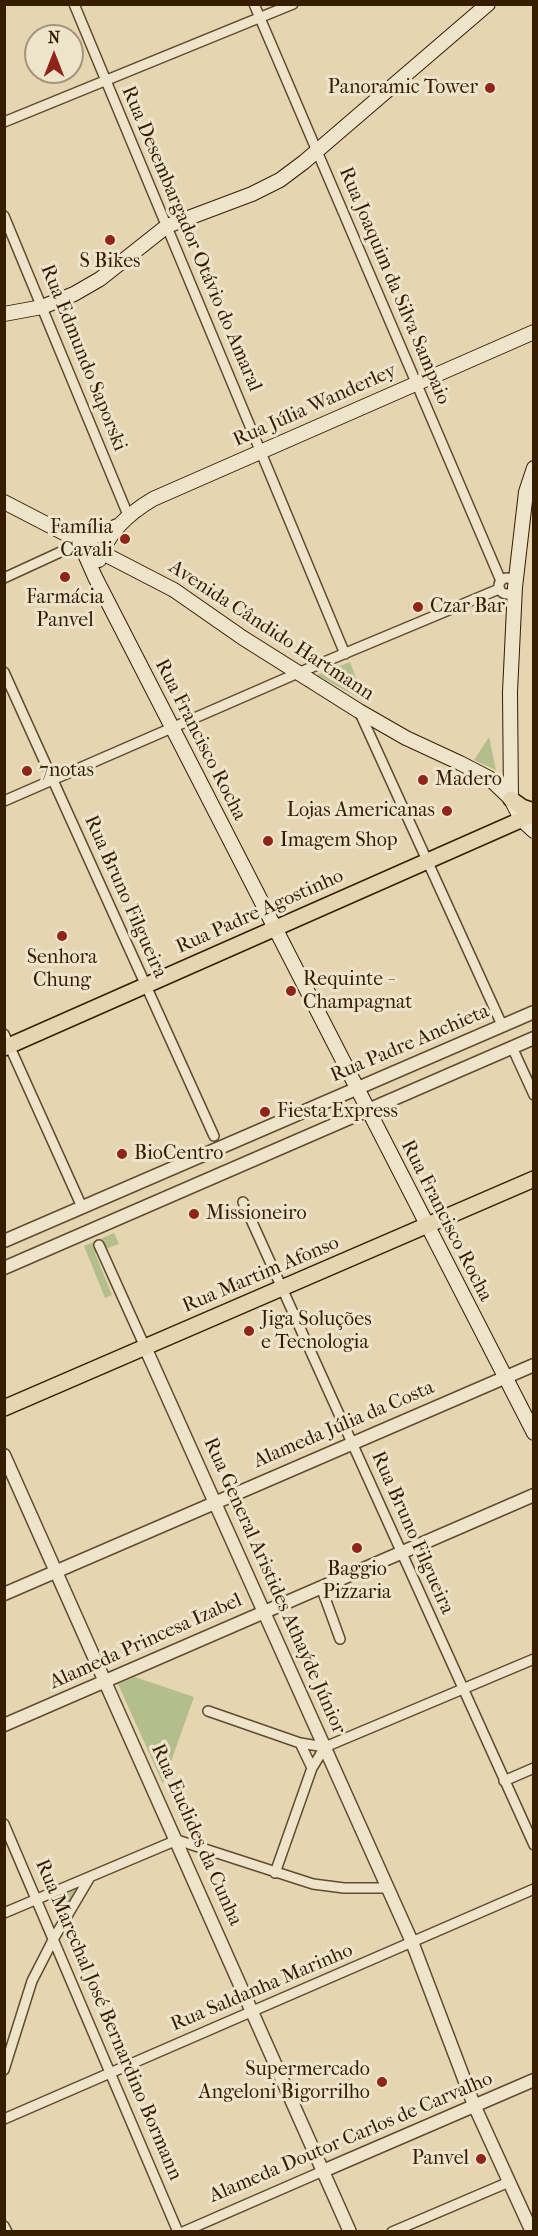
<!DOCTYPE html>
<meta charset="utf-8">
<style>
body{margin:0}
#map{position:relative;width:538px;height:2236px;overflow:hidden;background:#e5d6b1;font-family:"IM FELL French Canon",serif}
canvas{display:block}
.frame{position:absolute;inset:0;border:6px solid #351d00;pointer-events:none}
.north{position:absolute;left:24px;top:24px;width:60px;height:60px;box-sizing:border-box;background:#eee4cc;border:2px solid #a4947a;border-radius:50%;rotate:0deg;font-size:16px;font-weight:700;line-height:24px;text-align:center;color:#351d00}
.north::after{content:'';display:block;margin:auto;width:21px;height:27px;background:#8f2418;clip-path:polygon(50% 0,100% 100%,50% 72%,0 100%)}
</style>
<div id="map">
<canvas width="538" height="2236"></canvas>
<div class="frame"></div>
<div class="north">N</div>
</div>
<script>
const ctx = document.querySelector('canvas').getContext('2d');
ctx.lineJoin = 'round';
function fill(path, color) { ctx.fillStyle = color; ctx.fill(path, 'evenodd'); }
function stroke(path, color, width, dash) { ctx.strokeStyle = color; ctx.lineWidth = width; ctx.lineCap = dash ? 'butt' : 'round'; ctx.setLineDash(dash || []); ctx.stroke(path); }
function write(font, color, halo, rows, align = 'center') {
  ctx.font = font + ' "IM FELL French Canon",serif'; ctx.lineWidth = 6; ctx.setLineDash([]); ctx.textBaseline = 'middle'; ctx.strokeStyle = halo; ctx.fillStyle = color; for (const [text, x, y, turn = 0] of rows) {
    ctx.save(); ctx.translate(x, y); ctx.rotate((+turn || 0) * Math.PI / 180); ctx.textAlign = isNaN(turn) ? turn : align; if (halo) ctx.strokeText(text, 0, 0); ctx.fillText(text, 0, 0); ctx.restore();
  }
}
const green = new Path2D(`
 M350,662L365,701L317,675Z
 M489,737L496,770L474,760Z
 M114,1233L119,1244L95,1253L112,1295L105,1298L84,1246Z
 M135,1677L194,1697L163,1784L118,1684Z
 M78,1888L59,1923L49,1901Z`);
const minor = new Path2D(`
 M74,4L345,654
 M254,4L501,581
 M4,122L293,4
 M4,216L128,515
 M4,578L80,543
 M499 586a8 8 0 1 1 16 0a8 8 0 1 1-16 0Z
 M4,672L214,1136
 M359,711L502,1025
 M4,801L298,673L499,589
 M4,1034L82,1207
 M512,1047L534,1095
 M243,1202L534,1845
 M99,1245L145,1347
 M321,1587L340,1639
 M208,1711L300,1743L325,1747
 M300,1743L312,1768
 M325,1747L534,1659
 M504,1781L534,1768
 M4,1824L178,2232
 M275,1873L312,1768L325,1747
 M4,1913L177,1840L313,1884L344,1888H388
 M4,2070L32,1981L54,1938L90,1877
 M4,2119L534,1889
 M4,2226L7,2232
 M183,2232L323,2171
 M392,2232L509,2182`);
const tertiary = new Path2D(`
 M4,1241L534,1012
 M4,1268L534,1038
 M145,1347L412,1942L474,2105L532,2232
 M4,1455L350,2232
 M4,1594L534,1365
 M4,1725L534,1495
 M323,2171L534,2080`);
const secondary = new Path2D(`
 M4,314L42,307L74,294L100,279L167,226L252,194L280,180L304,162L488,4
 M534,468L526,492L515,587L510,692L511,799L521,819L534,831
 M4,502L174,590L243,638L359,711L406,738L460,763L489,778L511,799
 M80,543L95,577L534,1433
 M80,543L117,526
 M99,560C108,532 128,514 153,499L534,332`);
const primary = new Path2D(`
 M511,799L522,807L534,811
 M4,1048L534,814
 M4,1408L534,1179`);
const markers = [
 [490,88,6,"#8f2418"],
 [110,240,6,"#8f2418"],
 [125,539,6,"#8f2418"],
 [65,577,6,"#8f2418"],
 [418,607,6,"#8f2418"],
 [27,771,6,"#8f2418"],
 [423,780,6,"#8f2418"],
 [447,811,6,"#8f2418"],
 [268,841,6,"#8f2418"],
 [62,936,6,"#8f2418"],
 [291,991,6,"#8f2418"],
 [265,1112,6,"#8f2418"],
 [122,1154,6,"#8f2418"],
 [194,1214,6,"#8f2418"],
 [249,1331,6,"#8f2418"],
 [357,1548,6,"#8f2418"],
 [382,2082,6,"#8f2418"],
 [481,2159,6,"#8f2418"]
];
const poiNames = [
 ["Panoramic Tower",478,88,"right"],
 ["S Bikes",110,262,"center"],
 ["Família",113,528,"right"],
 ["Cavali",113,551,"right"],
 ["Farmácia",65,598,"center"],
 ["Panvel",65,621,"center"],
 ["Czar Bar",430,607],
 ["7notas",39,771],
 ["Madero",435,780],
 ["Lojas Americanas",435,811,"right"],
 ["Imagem Shop",280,841],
 ["Senhora",62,958,"center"],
 ["Chung",62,981,"center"],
 ["Requinte -",303,980],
 ["Champagnat",303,1003],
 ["Fiesta Express",277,1112],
 ["BioCentro",134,1154],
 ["Missioneiro",206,1214],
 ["Jiga Soluções",261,1320],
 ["e Tecnologia",261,1343],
 ["Baggio",357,1570,"center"],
 ["Pizzaria",357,1593,"center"],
 ["Supermercado",370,2070,"right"],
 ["Angeloni Bigorrilho",370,2093,"right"],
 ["Panvel",469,2159,"right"]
];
const streetNames = [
 ["Rua Desembargador Otávio do Amaral",191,239,67],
 ["Rua Joaquim da Silva Sampaio",394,286,67],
 ["Rua Edmundo Saporski",83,358,68],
 ["Rua Júlia Wanderley",315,406,-24],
 ["Avenida Cândido Hartmann",271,631,33],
 ["Rua Francisco Rocha",200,740,63],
 ["Rua Bruno Filgueira",125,897,66],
 ["Rua Padre Agostinho",260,912,-24],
 ["Rua Padre Anchieta",410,1044,-23],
 ["Rua Francisco Rocha",446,1221,63],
 ["Rua Martim Afonso",261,1275,-23],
 ["Alameda Júlia da Costa",344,1425,-23],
 ["Rua Bruno Filgueira",412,1533,66],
 ["Rua General Aristides Athaýde Júnior",274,1586,66],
 ["Alameda Princesa Izabel",146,1642,-24],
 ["Rua Euclides da Cunha",196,1835,66],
 ["Rua Saldanha Marinho",262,1988,-23],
 ["Rua Marechal José Bernardino Bormann",108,2020,67],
 ["Alameda Doutor Carlos de Carvalho",351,2138,-23]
];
fill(green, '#b4be8c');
stroke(minor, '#614b2c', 12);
stroke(tertiary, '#614b2c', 15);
stroke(secondary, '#351d00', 16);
stroke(primary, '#351d00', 18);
stroke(minor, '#eee4cc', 9);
stroke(tertiary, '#eee4cc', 12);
stroke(secondary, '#eee4cc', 14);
stroke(primary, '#e5d6b1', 15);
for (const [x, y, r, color] of markers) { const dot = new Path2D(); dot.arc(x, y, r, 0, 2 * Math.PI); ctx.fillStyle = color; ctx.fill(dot); stroke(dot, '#eee4cc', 2); }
write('20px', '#351d00', '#eee4cc', poiNames, 'left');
write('20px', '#351d00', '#eee4cc', streetNames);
</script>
